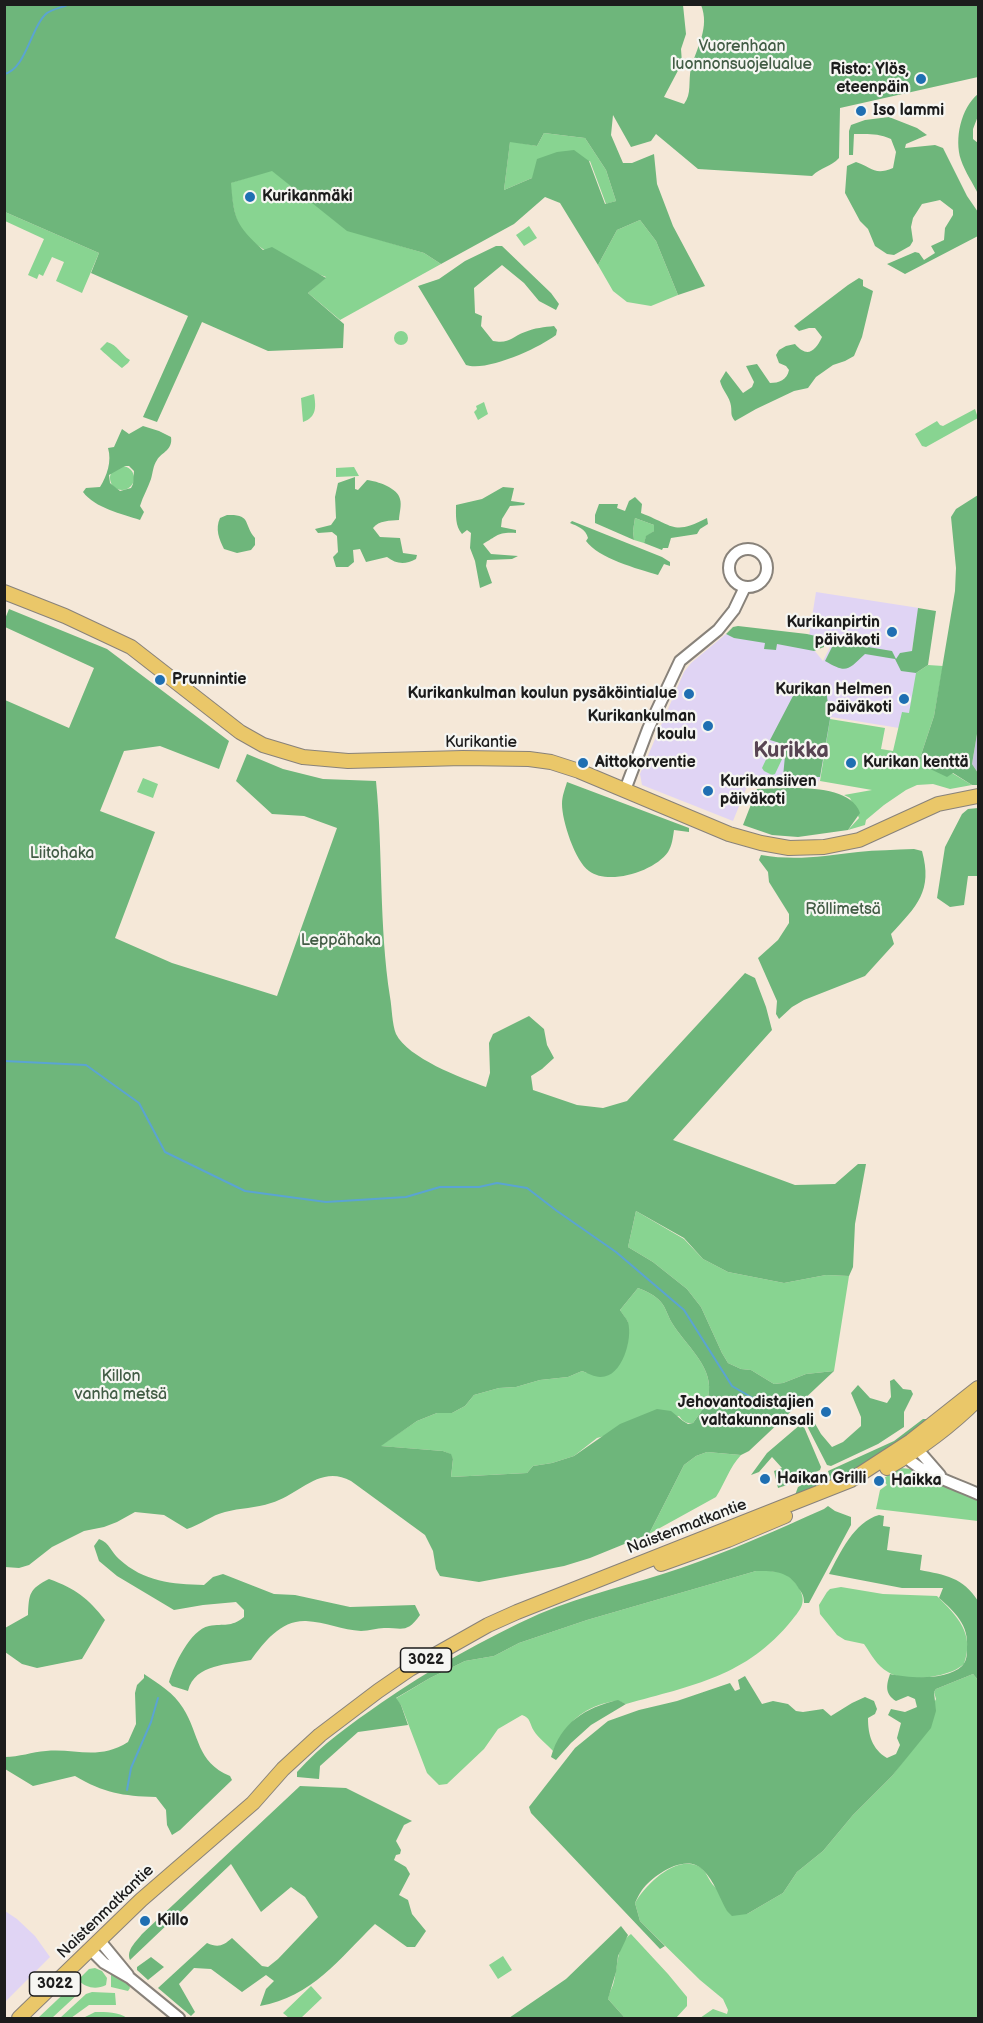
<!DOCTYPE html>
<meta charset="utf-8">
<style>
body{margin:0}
#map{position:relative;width:983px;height:2023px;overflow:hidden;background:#f5e8d8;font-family:"Balsamiq Sans",sans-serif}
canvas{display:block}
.frame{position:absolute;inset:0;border:6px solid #1c1c1c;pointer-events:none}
</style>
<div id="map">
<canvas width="983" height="2023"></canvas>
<div class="frame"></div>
</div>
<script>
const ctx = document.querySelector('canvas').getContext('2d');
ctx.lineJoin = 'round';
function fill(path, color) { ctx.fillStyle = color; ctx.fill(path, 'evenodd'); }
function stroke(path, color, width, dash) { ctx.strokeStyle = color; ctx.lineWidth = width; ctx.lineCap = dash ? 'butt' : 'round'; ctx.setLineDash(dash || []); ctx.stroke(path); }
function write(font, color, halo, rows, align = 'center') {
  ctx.font = font + ' "Balsamiq Sans",sans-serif'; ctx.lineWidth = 4.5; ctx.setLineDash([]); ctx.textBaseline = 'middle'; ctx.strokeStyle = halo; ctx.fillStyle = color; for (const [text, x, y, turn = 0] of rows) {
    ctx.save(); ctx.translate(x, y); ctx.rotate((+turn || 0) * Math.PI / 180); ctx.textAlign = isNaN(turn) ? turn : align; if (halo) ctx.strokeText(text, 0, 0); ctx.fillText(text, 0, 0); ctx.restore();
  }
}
const built = new Path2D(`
 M816,592L919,608L912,650L917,672L908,723L899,728L831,717L820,778L816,786L759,785L750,779L733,821L642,785L640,774L684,672L691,663L726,634L814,650L823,661L830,647L823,638L809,636Z
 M5,1911L17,1919L35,1936L50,1957L5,2002Z`);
const industrial = new Path2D(`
 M978,728V773L972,764Z`);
const green = new Path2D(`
 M544,133L585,138L606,170L616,201L606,204L590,161L532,178L504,190L510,141L537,146Z
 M272,170L347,230L424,253L441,264L340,320L308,293L326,277C300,266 250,251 239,225C233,212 232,197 230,183Z
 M5,212L99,253L82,293L56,281L64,262L52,257L43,276L39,274L37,279L28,275L44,239L5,221Z
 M640,220L656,241L678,295L651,306L627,302L613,291L598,265L617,230Z
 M529,226L537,238L524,246L516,235Z
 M394 338a7 7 0 1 1 14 0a7 7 0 1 1-14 0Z
 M107,342C118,345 120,354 130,360L128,363L122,368C119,366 103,352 100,349Z
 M314,394C316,407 317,417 303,422L301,398Z
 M484,402L488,414L478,420L474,412L477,409L476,406Z
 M975,409L978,418L926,447L922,446L915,434L937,421L940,425L943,426Z
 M110 478a12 12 0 1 1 24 0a12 12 0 1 1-24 0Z
 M354,467L359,476L336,477V468Z
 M635,518L654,525V531L646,537L644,543L634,540L633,531Z
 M928,665L943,666L934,716L920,758L952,773L972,785L950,789L933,784L917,785L906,790L884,805L866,820L865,825L848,830L859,818L850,798L844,795L872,790L820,781L830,719L885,728L881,749L893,751L902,712L909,713L916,673Z
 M771,749L783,752L784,755L775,774L772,775L764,771L762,768Z
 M143,778L158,784L153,798L137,792Z
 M636,1211L684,1239L703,1259L728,1272L784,1283L826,1275L849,1276L834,1371L806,1374L783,1383L774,1384L751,1370L741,1369L728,1363L722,1353L701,1307L687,1289L653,1262L628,1247Z
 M638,1288C646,1291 652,1294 658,1299C666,1306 667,1315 672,1323C683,1342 712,1365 709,1391C708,1404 700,1413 693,1423C686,1424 683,1421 679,1416L597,1438L574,1456L552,1463L533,1466L527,1473L451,1477L453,1459L450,1454L443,1451L380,1446L417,1421L437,1413H452L465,1406L474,1395L499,1388L516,1387L540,1380L568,1377L582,1371L587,1373L627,1347L628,1322L620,1310Z
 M707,1452L741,1455C729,1468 725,1483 716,1497L649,1534L684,1465L696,1456Z
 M901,1468L911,1469L978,1500V1521L876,1509L880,1490L887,1485L882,1479Z
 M756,1571C776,1571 787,1569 799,1588C807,1602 801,1609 792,1620C746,1677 693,1685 626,1704C616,1699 610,1702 599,1705C574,1714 565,1729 553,1751C547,1744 538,1738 534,1731C529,1723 531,1718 522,1715L498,1729L484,1749L447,1784L439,1785L427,1773L401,1705L395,1699L430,1678L465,1661L494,1656L519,1643L587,1620Z
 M841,1587L883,1594L937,1596C957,1616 975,1633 964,1664C949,1678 905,1683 888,1672C877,1666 871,1654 864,1644L845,1640L837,1635L820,1614L819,1605L827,1592L830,1589Z
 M973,1674L978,1680V2018H700L713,2009L727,2014L728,2010L723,1999L700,1980L640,1921L635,1903C645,1885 675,1855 698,1866C707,1870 708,1881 715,1887C724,1897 737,1905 747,1914L783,1893L797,1872L823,1851L853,1815L892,1776L907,1756L936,1699L934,1692L936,1689Z
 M631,1934L668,1974L687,1997V2006L676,2018H625L608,1999C609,1993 611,1990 613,1985C618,1969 616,1944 631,1934Z
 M503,1956L512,1970L498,1979L489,1965Z
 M95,1968L102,1971L107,1978L106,1985C96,1990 86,1988 78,1980L89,1969Z
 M113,1973L128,1983L130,1988L128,1991L111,1987V1974Z
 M74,1984L79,1989V1993L52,2018H38Z
 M311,1986L322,1998L301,2018H289L283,2013Z
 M92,1992L115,1993L116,2005H89L71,2018H60L86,1994Z
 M95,2012C106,2012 119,2012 127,2018H83Z`);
const forest = new Path2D(`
 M5,4L683,5L686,34L681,49L682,63L664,97L684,104C692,94 688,81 691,68C697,47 710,27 701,5H978V77L840,108L839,158C831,167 821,167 812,176L698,169L656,134L651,141L631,147L613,115L611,135L623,163H632L654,154L657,184L673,226L705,286L678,295L656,241L640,220L617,230L598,265L560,203L545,197L514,224L441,264L424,253L347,231L272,171L231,183C234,220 236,225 263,250L272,247L326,278L308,293L344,324L343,348L268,351L202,322L157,422L143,417L188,316L91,273L99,253L5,212ZM544,133L585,138L606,170L616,201L605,204L589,161L574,150L557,152L537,159L532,178L504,190L510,142L537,146Z
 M978,94V116L973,129V139L978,143V194C973,183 965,172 961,160C954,139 961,108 978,94Z
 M889,117L917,128L927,135L906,144L905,148L935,145L943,148L967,196L978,212V236L905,274L887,264L915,252L919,253L924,260L935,253L931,246L944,240L945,228L953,215V210L940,200L922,204L913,218L911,227L913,241L910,246L894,255L887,254L875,246L868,229L860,221L845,193L847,166L856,162C872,167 874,176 893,168L896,152L891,139C877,133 869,134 854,134L853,155H849V131L851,125L865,120Z
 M496,246H502L551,293L559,304L556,310L539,301L524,283L502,265L474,288L475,313L482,316L481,326L493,341C510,344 511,337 525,332C534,328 545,327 554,326L557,330L556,335C539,348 487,372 466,365L418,286L439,279L465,261Z
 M859,278L863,280V286L873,291L862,337L854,356L845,361L833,365L816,377L808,388L794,391L756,409L735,421C730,415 732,413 731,406C730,397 722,390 720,381L726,371L743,393L752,387L754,382L746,366L757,364L770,383C779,383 787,380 789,370L786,366L779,363L776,355L779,350L786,346L795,344C807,358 815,352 822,337L815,328H809L799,331L794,326L848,285Z
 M143,426L159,431L171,437C173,450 162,452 157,460C153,466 153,472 151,479C148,488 143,496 140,506L144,512L140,520C122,514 95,508 83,492L86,488L100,487C107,476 112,461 108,448L114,447L122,429L129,434ZM125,466H129L134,471L133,484L131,488L120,491L110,483L109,475Z
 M355,477V489L358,490L367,480C377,481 398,488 400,499C402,505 399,514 399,520C390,521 379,520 373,528L380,537L400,538L403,553L417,555L416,559C405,565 396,564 387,557L366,562L360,549L353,550L354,562L348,567H336L333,557L338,552L337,536L332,532L318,533L315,529L331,525L336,518L335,497L338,483Z
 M503,487L514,488L511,501L525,503L524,505L510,506L502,519L501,527L516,530V533C496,532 498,536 483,544L491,554L518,556L512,559L487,560L486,566L492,583L480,588L475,561L470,548L471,533L467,530L462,534C455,526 456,515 456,505L482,499Z
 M978,495V728L972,764L978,773V785H972L953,773L947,777L926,767L920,758L934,716L955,591L956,568L951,517L956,509Z
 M635,497L642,504L641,513C673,525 673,536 707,518L708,524L700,529L697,534L671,538L668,548H663L662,550L644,543L646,536L654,531V525L635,518L633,531L634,540L595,523V515L599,504H618L617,508L625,511L629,501Z
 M227,515C252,514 243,524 255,538V545L251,550L237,553L224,549C219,539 215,529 220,518Z
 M572,521L662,557L670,562V566L664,564L658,575C638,569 598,558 586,541L588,538C586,529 577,526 570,523Z
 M918,608L936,611L928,665L916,673L901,671L895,659L865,654C848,670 847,674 825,661L833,645L848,647L856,645L892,651L896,659L900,653L912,651Z
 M9,609L107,649L229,741L219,769L160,746L124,751L100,811L155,832L115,938L172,963L277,996L337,828L304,816L272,814L236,781L247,754L283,769L323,779L376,781C383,853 379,926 390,997C392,1008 392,1024 396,1034C408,1058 461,1078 486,1087L490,1073L489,1043L493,1034L529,1016L544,1029L547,1045L554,1058L542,1069L531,1076L533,1090L577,1105L603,1108L627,1101L745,973L755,978L766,1007L772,1030L673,1140L795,1185L835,1184L858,1164H866L855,1224L853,1267L849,1276L826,1275L784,1283L728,1272L703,1259L684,1238L636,1211L628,1247L653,1262L687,1289L701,1307L722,1353L728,1363L741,1369L751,1370L774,1384L783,1383L806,1374L834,1371L749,1451L741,1455L707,1452L696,1456L684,1465L649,1534L590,1558L564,1566L479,1582L440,1576L436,1569L433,1551L425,1535L351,1481C320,1464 299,1495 271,1503C256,1508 240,1508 225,1512C212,1515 200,1525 187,1529L164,1515L135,1512L117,1522L104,1527L84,1531L52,1547L29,1565L19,1568L5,1567V700L69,728L94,668L5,627V619ZM638,1288C646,1291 652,1294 658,1299C666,1306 667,1315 672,1323C683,1342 712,1365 709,1391C708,1403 700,1413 693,1423L688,1424L683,1421L671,1411L657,1409L620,1424L574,1456L552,1463L533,1466L527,1473L451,1477L453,1459L451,1454L443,1451L381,1446L417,1421L437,1413H452L465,1406L474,1395L499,1388L516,1387L540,1380L568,1377L582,1371C587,1373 595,1377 600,1377C622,1378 633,1339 628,1322C626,1318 622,1313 620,1310Z
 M738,626L807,634L824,638V647L814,651L777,644L776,650L764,649L765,643L734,638L726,634L733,627Z
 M810,688L826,689L830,719L820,777H783L786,745L770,740L794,694Z
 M567,782L689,828V832L674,830C673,837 672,846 668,852C655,871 609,886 589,871C575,861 562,821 562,804C562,796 565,789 567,782Z
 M757,789C784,789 849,781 860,813L848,830L798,837L772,835L743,825Z
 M978,808V876H968L964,905L950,907L937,898L945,847L962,814L968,809Z
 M914,849L922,851C933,891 917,906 891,934L894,944L865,976L804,1000L792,1007L779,1019L776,1014L777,1001L758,958L778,940L789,923V914L769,882L768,872L759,860L761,855C796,861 823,856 858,852C876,850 895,850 914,849Z
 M894,1379L903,1389L911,1390L913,1394L904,1412V1427L878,1444L831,1466L827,1465L806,1424L813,1420L821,1434L832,1447L843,1442L861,1426V1417L851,1393L858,1385L870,1398L887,1403L891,1397L890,1381Z
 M923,1419H928L883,1457L832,1484L828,1471L894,1441Z
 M801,1424L804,1427L821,1467L820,1470L796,1482L778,1488L774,1471L782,1468L772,1457L759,1472L751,1475L767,1453Z
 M820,1475L824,1477L827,1486L794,1498L798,1487Z
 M828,1506L835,1511L851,1517V1525L809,1603H804C804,1597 803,1594 799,1589C789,1571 775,1571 756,1571L587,1620L519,1643L494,1656L465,1661L430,1678L396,1698L401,1705L408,1725L358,1732L320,1766L319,1779L297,1777V1772C321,1745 351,1724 381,1703C430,1669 484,1639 539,1614C585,1594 635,1584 681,1568C730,1551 777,1530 824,1509Z
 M879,1515L884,1516L883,1526L890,1527L887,1550L922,1555L920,1570C945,1575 963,1577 978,1601V1680L973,1674L936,1689L934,1692L936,1711L931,1728L892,1776L853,1815L823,1851L797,1872L783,1893L747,1914L732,1916L727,1911C720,1899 714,1880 703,1870C686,1852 653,1875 642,1890C639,1894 637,1899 635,1903L640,1921L665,1946L660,1949L531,1813L529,1807L575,1748L608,1721L639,1710L677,1701L730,1683L735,1691L740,1689L738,1680L745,1676L762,1704L773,1701L788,1704L796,1711L803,1712L823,1709L831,1716L852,1703L865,1697L874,1701L877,1709L875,1714L868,1718C868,1735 872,1749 887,1758L896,1754L900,1745L897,1738L901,1723L888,1715L891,1709L905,1712L917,1707L915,1699L908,1696L896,1701C885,1694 886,1686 890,1674C909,1678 946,1681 962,1666C967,1661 967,1654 967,1648C969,1625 955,1612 939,1598L943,1588H902L829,1574C840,1553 854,1522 879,1515Z
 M99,1539C110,1543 111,1552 119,1559C144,1582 172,1584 204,1585L213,1577L223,1574L274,1594L295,1595L350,1607L415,1605L420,1615C407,1633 404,1628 384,1628C377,1628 369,1631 361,1631C343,1630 325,1622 306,1621C281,1620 264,1642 251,1660C229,1665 195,1663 188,1691L172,1686L169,1682C174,1665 190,1630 209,1626C225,1623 230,1628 244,1617V1610L236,1602L203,1605L174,1610L117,1576L99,1561L94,1546Z
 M49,1579C76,1589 88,1598 105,1620L82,1659L37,1668L22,1664L5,1652V1628L28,1615C29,1594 29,1589 49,1579Z
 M144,1674C159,1684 174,1693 183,1708C200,1735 196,1762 230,1776L232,1780L180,1830L172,1835L167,1825L166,1810L156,1797C122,1796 104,1793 75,1776L33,1786L5,1769V1757C19,1757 32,1752 46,1751C75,1748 98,1761 128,1742L136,1724L135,1693L137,1685L144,1678Z
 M618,1700L626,1704L591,1725L571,1743L556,1760L551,1757C561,1722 585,1708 618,1700Z
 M300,1786L346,1788L412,1821L404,1825L396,1841L401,1850L400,1854L396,1855L394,1860L406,1867L410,1874L399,1895L408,1900L412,1914L426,1931L415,1947H407L375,1924C339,1959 312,1997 260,2006L266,1989L274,1981L266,1975L242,1992L211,1969L194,1968L179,1984L195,2012L191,2016L158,1988L207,1943C218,1948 223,1946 232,1938L262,1966L268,1967L278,1959L318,1917L305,1897L291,1887L261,1912L231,1864L130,1960C126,1950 136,1942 142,1934Z
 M621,1926L628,1935L618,1956L616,1972L608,1999L625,2018H509L566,1979Z
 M151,1957L164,1967L148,1980L137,1970V1967Z`);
const stream = new Path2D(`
 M4,74C26,70 31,26 47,13C53,9 63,7 70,4
 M4,1061L86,1065L139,1103L165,1152L245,1191L326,1202L406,1197L440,1187H479L497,1183L527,1188L557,1211L616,1252L684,1310L732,1386L768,1407
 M127,1790L131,1768L151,1722L158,1698`);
const minor = new Path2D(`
 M729 568a19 19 0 1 1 38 0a19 19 0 1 1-38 0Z
 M625,790L648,729L680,661L718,630L734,610L745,587
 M913,1444L940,1475
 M902,1452C917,1473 955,1483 978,1494
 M100,1941L128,1975
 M91,1950L104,1963L130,1978L179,2018`);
const major = new Path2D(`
 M4,592L65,616L131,647L240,732L263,745L303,757L348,761L463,758L529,759L551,762L579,771L729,834L761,843L789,848L824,847L859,840L938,804L978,796
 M887,1468C920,1449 951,1426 978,1399
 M661,1564L728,1540L785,1516
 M19,2018L141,1900L253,1803L283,1769L320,1735L378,1691L410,1669L488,1625L517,1612L851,1480L911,1441L978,1388`);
const markers = [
 [921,79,6,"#1f6fb2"],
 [861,111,6,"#1f6fb2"],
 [250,197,6,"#1f6fb2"],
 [892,632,6,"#1f6fb2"],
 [160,680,6,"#1f6fb2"],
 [689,694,6,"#1f6fb2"],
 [904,699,6,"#1f6fb2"],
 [708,726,6,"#1f6fb2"],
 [583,763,6,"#1f6fb2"],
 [851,763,6,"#1f6fb2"],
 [708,791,6,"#1f6fb2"],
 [826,1412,6,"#1f6fb2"],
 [765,1479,6,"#1f6fb2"],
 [879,1481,6,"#1f6fb2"],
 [145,1921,6,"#1f6fb2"]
];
const shields = [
 [426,1660,51],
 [55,1984,51]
];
const shieldNames = [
 ["3022",426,1660],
 ["3022",55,1984]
];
const parkNames = [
 ["Vuorenhaan",742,47],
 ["luonnonsuojelualue",742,65],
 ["Liitohaka",62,854],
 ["Röllimetsä",843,910],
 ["Leppähaka",341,941],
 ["Killon",121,1377],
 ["vanha metsä",121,1395]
];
const poiNames = [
 ["Risto: Ylös,",909,70,"right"],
 ["eteenpäin",909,88,"right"],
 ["Iso lammi",873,111],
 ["Kurikanmäki",262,197],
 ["Kurikanpirtin",880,623,"right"],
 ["päiväkoti",880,641,"right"],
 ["Prunnintie",172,680],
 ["Kurikan Helmen",892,690,"right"],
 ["päiväkoti",892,708,"right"],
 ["Kurikankulman koulun pysäköintialue",677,694,"right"],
 ["Kurikankulman",696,717,"right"],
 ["koulu",696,735,"right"],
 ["Aittokorventie",595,763],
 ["Kurikan kenttä",863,763],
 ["Kurikansiiven",720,782],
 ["päiväkoti",720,800],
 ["Jehovantodistajien",814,1403,"right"],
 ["valtakunnansali",814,1421,"right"],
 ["Haikan Grilli",777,1479],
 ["Haikka",891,1481],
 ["Killo",157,1921]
];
const streetNames = [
 ["Kurikantie",481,743],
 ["Naistenmatkantie",687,1527,-21],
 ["Naistenmatkantie",106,1912,-44]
];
const districtNames = [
 ["Kurikka",791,751]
];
fill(built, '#e0d4f4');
fill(industrial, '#c4c0db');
fill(green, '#88d491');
fill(forest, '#6eb67b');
stroke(stream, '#5ba4d2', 2);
stroke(minor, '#88827a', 14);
stroke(major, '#88827a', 16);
stroke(minor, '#fff', 10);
stroke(major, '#eac769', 14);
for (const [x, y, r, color] of markers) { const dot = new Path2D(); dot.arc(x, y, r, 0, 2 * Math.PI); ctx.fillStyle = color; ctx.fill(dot); stroke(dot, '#f6f6f2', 2); }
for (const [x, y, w] of shields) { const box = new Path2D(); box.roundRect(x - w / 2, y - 12, w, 24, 4.5); ctx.fillStyle = '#f6f6f2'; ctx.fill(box); stroke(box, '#1c1c1c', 1.5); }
write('bold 15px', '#1c1c1c', null, shieldNames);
write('16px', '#425c45', '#f6f6f2', parkNames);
write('bold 16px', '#1c1c1c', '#f6f6f2', poiNames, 'left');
write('16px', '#1c1c1c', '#f6f6f2', streetNames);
write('bold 22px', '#584553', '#f6f6f2', districtNames);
</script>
